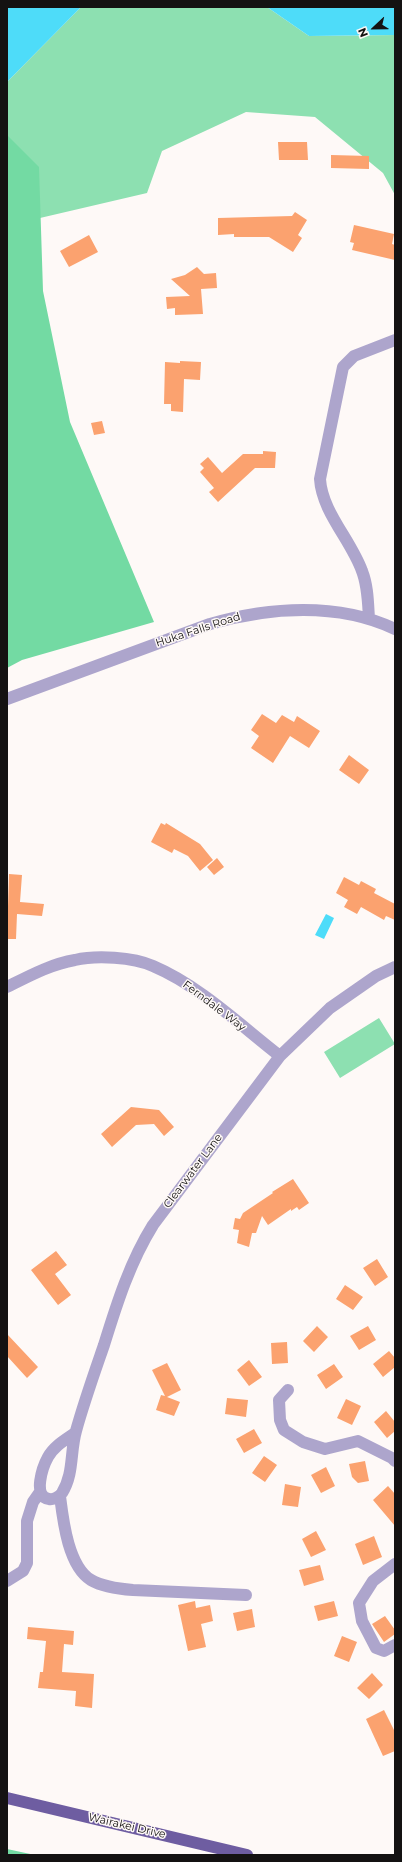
<!DOCTYPE html>
<style>
body{margin:0}
#map{position:relative;width:402px;height:1862px;overflow:hidden;background:#fef9f7;font-family:Montserrat,sans-serif}
canvas{display:block}
.frame{position:absolute;inset:0;border:8px solid #141212;pointer-events:none}
.north{position:absolute;left:354px;top:8px;width:40px;height:40px;-webkit-text-stroke:3px #fef9f7;paint-order:stroke;rotate:248deg;font-size:11px;font-weight:700;line-height:16px;text-align:center;color:#141212}
.north::after{content:'';display:block;margin:auto;width:14px;height:18px;background:#141212;clip-path:polygon(50% 0,100% 100%,50% 72%,0 100%)}
</style>
<div id="map">
<canvas width="402" height="1862"></canvas>
<div class="frame"></div>
<div class="north">N</div>
</div>
<script>
const ctx = document.querySelector('canvas').getContext('2d');
ctx.lineJoin = 'round';
function fill(path, color) { ctx.fillStyle = color; ctx.fill(path, 'evenodd'); }
function stroke(path, color, width, dash) { ctx.strokeStyle = color; ctx.lineWidth = width; ctx.lineCap = dash ? 'butt' : 'round'; ctx.setLineDash(dash || []); ctx.stroke(path); }
function write(font, color, halo, rows, align = 'center') {
  ctx.font = font + ' Montserrat,sans-serif'; ctx.lineWidth = 3; ctx.setLineDash([]); ctx.textBaseline = 'middle'; ctx.strokeStyle = halo; ctx.fillStyle = color; for (const [text, x, y, turn = 0] of rows) {
    ctx.save(); ctx.translate(x, y); ctx.rotate((+turn || 0) * Math.PI / 180); ctx.textAlign = isNaN(turn) ? turn : align; if (halo) ctx.strokeText(text, 0, 0); ctx.fillText(text, 0, 0); ctx.restore();
  }
}
const green = new Path2D(`
 M81,7H267L309,36L395,35V195L383,173L315,117L246,112L162,151L147,193L40,218L7,135V82Z
 M379,1018L395,1044L340,1078L324,1052Z`);
const forest = new Path2D(`
 M7,135L39,167L43,291L70,422L154,622L22,660L7,668Z
 M7,1849L35,1855H7Z`);
const water = new Path2D(`
 M7,7H81L7,82Z
 M267,7H395V35L309,36Z
 M326,914L334,918L324,939L315,935Z`);
const building = new Path2D(`
 M278,142H307L308,160H279Z
 M331,155L369,156V169L331,168Z
 M295,212L307,220L298,235L302,238L293,252L269,237H234V234L218,235V218L292,216Z
 M354,225L394,234L392,244L395,245V260L352,250L354,243L350,242Z
 M89,235L98,252L69,267L60,251Z
 M197,267L204,274L216,273L217,288L201,289L203,314L175,315V308L167,309L166,297L190,296L171,279L185,275Z
 M180,361L201,362L200,380L184,379L183,412L171,411V404H164L165,362L180,363Z
 M102,421L105,433L94,435L91,423Z
 M263,451L276,452L275,468H255L218,502L209,492L214,488L200,472L204,468L200,464L208,457L222,473L243,454H263Z
 M262,714L276,723L282,715L294,722L297,716L320,731L309,748L290,736L273,763L251,748L259,736L251,730Z
 M349,755L369,770L359,784L339,770Z
 M161,823L165,825L166,823L200,844L213,860L200,871L188,856L174,849L172,853L151,842Z
 M217,858L224,867L214,875L207,867Z
 M9,874L22,875L20,902L44,904L42,916L17,914L16,939H7Z
 M344,877L359,885L361,881L376,889L374,893L395,904V920L386,916L384,920L361,907L357,914L344,907L348,900L336,893Z
 M131,1107L159,1110L174,1127L164,1136L154,1124L136,1125L112,1147L101,1134Z
 M293,1179L309,1203L299,1210L297,1207L291,1211V1209L268,1225L262,1216L256,1233H252L249,1247L237,1243L239,1230L233,1229L235,1218L240,1219L243,1213L273,1193L272,1192Z
 M56,1251L67,1265L55,1274L71,1295L58,1305L31,1270Z
 M377,1259L388,1277L375,1286L363,1268Z
 M345,1285L363,1297L353,1310L336,1299Z
 M317,1326L328,1337L314,1352L303,1341Z
 M368,1326L376,1340L359,1350L350,1336Z
 M7,1334L38,1367L27,1378L7,1356Z
 M287,1342L288,1363L272,1364L271,1343Z
 M389,1351L395,1358V1367L383,1377L373,1364Z
 M249,1360L262,1377L249,1386L237,1370Z
 M167,1363L181,1390L167,1397L180,1402L174,1416L156,1410L161,1395L165,1396L152,1370Z
 M334,1364L343,1377L326,1389L317,1375Z
 M227,1398L248,1400L246,1417L225,1414Z
 M346,1399L361,1406L352,1425L337,1418Z
 M386,1411L395,1422V1431L387,1438L374,1422Z
 M254,1429L262,1443L244,1453L236,1439Z
 M264,1456L277,1465L265,1482L252,1473Z
 M365,1461L369,1481L358,1483L352,1477L349,1464Z
 M326,1467L335,1486L321,1493L311,1475Z
 M285,1484L301,1487L298,1507L282,1505Z
 M388,1486L395,1494V1526L373,1500Z
 M316,1531L326,1550L311,1557L302,1539Z
 M374,1536L382,1557L363,1565L355,1544Z
 M320,1565L324,1580L304,1586L299,1570Z
 M195,1601L196,1608L210,1605L213,1621L201,1624L206,1647L188,1651L178,1605Z
 M334,1601L338,1616L318,1621L314,1606Z
 M252,1609L255,1627L237,1631L233,1613Z
 M385,1616L395,1630V1634L384,1642L372,1624Z
 M28,1627L74,1631L73,1645L64,1644L62,1672L94,1674L92,1708L75,1706L76,1691L38,1688L40,1672H43L46,1641L27,1639Z
 M342,1636L357,1642L349,1662L334,1656Z
 M372,1673L383,1685L369,1699L357,1688Z
 M384,1710L395,1732V1751L383,1756L366,1719Z`);
const minor = new Path2D(`
 M369,619C368,603 368,586 362,571C351,540 322,512 320,479L343,367L354,356L395,340
 M7,699L210,624C269,607 338,602 395,629
 M7,987C29,976 51,964 75,960C96,955 133,957 153,966C200,986 240,1025 280,1056
 M288,1390L279,1400L280,1420L284,1430L303,1442L325,1449L358,1441L392,1458L395,1461
 M75,1433C65,1440 54,1446 48,1457C43,1466 32,1497 49,1499C54,1500 60,1496 62,1493C74,1474 70,1452 76,1431C84,1402 94,1374 104,1345C117,1303 130,1262 153,1225L280,1056L330,1008L376,976L395,967
 M60,1496C63,1520 68,1566 91,1580C103,1587 120,1589 133,1590L246,1595
 M395,1564L373,1581L359,1603L362,1621L376,1648L384,1651L395,1645
 M7,1581L23,1571L27,1563V1521L33,1502L40,1492`);
const major = new Path2D(`
 M7,1798L247,1855`);
const streetNames = [
 ["Huka Falls Road",198,630,-18],
 ["Ferndale Way",214,1006,37],
 ["Clearwater Lane",193,1171,-53],
 ["Wairakei Drive",127,1826,13]
];
fill(green, '#8de0b1');
fill(forest, '#73daa3');
fill(water, '#4edcf9');
fill(building, '#fba26f');
stroke(minor, '#ada5cc', 12);
stroke(major, '#6e5da1', 12);
write('11px', '#141212', '#fef9f7', streetNames);
</script>
